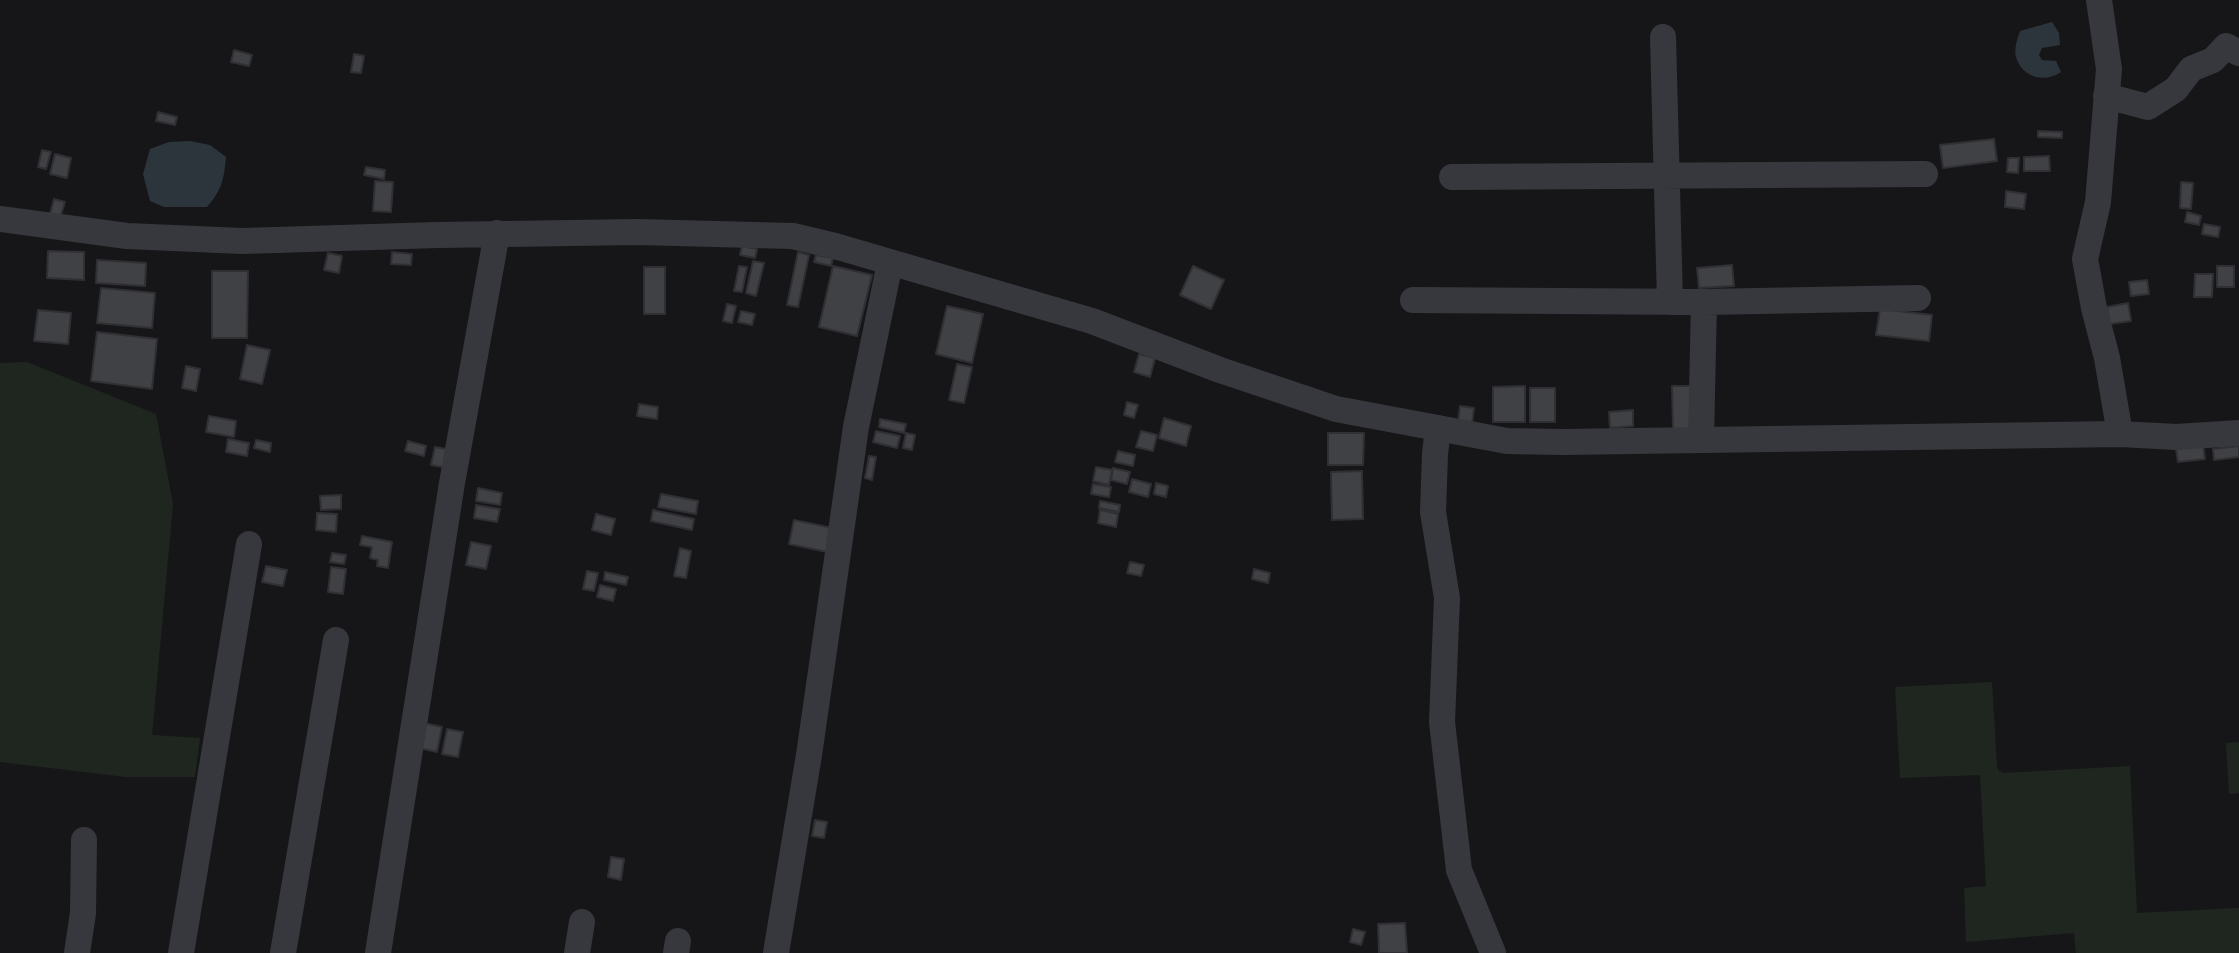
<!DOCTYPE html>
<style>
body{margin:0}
canvas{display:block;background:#161618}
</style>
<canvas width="2239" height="953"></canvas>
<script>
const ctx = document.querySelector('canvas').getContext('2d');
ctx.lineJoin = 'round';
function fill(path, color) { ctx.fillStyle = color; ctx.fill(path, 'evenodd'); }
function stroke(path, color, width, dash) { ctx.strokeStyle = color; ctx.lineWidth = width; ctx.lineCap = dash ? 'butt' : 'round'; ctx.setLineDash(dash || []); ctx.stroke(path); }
const green = new Path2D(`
 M27,362L156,414L173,504L152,735L200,738L195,777H126L0,762V363Z
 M1992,682L1997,767L1999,771L2004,773L2130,766L2137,913L2239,908V953H2076L2074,933L1966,942L1964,888L1986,886L1980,775L1900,778L1895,687Z
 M2239,742V793L2229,794L2226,743Z`);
const water = new Path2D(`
 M2052,22L2059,33L2060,45L2042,48L2039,55L2042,60L2056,61L2061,72C2046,83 2024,78 2017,60C2013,51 2017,40 2020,31Z
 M190,141L210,145L226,157C224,179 222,190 207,207H164L150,201L143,174L150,149L169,142Z`);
const building = new Path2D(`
 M234,50L252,55L249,66L231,62Z
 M354,54L364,56L361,73L351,72Z
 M158,112L177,117L175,125L156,121Z
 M2038,131L2062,132V138L2038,137Z
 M1994,139L1997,161L1943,168L1940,145Z
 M42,150L51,152L46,169L38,167Z
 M55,154L71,158L67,178L50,174Z
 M2049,156L2050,171H2024V157Z
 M2008,158H2019L2018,173L2007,172Z
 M366,167L385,170L384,179L364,175Z
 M375,181L393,182L391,212L373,211Z
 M2181,182L2193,183L2191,209L2180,208Z
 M2006,191L2026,194L2024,209L2005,207Z
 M54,199L65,202L59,221L49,218Z
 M2187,212L2201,216L2199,225L2185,222Z
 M2204,224L2220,227L2218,237L2202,234Z
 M742,246L757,249L755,258L740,255Z
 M48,251L84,252V280L47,278Z
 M392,252L412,254L411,265L391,264Z
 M798,252L809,255L798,307L787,305Z
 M328,253L342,256L339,273L324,270Z
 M816,255L833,258L831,266L814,262Z
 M97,260L146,263L145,286L96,283Z
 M753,261L764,263L756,296L746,293Z
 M1732,265L1734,286L1699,288L1697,268Z
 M739,266L747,267L742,292L734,291Z
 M833,266L872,275L857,336L819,327Z
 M1193,266L1224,280L1211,309L1180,295Z
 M2217,266H2234V287H2217Z
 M644,267H665V314H644Z
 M212,271H248L247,338H212Z
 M2195,274H2213L2212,297H2194Z
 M2147,280L2149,294L2131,296L2129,282Z
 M101,288L155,293L152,328L97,323Z
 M2128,303L2131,321L2110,324L2107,307Z
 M727,304L736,306L732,323L723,321Z
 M947,306L983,314L972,363L936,354Z
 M1880,309L1932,315L1929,341L1876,335Z
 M38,310L71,313L68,344L34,341Z
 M741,311L755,314L752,325L738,322Z
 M97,332L157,339L152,389L91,381Z
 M247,345L270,350L262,384L240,379Z
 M1139,354L1155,358L1150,377L1134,372Z
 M957,364L972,367L964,403L949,400Z
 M186,366L200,369L196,391L182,388Z
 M1525,386V422H1493V387Z
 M1672,386H1693V429H1673Z
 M1530,388H1555V422H1530Z
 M1127,402L1138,405L1134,418L1124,415Z
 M639,404L658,407L657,419L637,416Z
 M1460,406L1474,408L1472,424L1458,422Z
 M1633,410V426L1610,428L1609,412Z
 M209,416L236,421L234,437L206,432Z
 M1164,418L1191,426L1186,446L1159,438Z
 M880,419L906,424L904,433L879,427Z
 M876,431L900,436L897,448L873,442Z
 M1141,431L1157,435L1153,451L1136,447Z
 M906,433L915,435L912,450L903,448Z
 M1328,433H1364L1363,465H1328Z
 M228,439L249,443L247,456L226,452Z
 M256,440L271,443L270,452L254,448Z
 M408,441L426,446L424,456L405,451Z
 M2203,445L2205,459L2178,462L2176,449Z
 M2239,446V457L2214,460L2213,449Z
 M435,447L451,450L448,468L431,465Z
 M1118,451L1135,455L1133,466L1115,462Z
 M869,456L876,457L872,480L865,478Z
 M1096,467L1112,470L1109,485L1093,481Z
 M1113,468L1130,472L1127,484L1111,480Z
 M1362,471L1363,519L1332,520L1331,472Z
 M1132,479L1151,484L1148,497L1129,492Z
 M1156,483L1168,486L1166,497L1154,494Z
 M1093,484L1111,487L1109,497L1091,494Z
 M478,488L502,493L500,505L476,501Z
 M661,494L698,501L696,514L658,507Z
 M341,495V509L321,510L320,496Z
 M1100,501L1120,505L1119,512L1099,508Z
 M476,505L500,509L497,522L474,518Z
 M653,510L694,519L692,530L651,521Z
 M1100,510L1118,514L1116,527L1098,523Z
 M317,513L337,514L336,532L316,530Z
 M596,514L615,519L611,535L592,530Z
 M794,520L837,529L832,553L789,544Z
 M362,536L392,542L388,568L377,566L378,560L370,558L372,547L360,545Z
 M471,542L491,546L486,569L466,565Z
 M680,548L691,551L686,578L674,576Z
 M332,553L346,555L344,564L330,562Z
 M1130,562L1144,565L1141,576L1127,573Z
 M266,566L287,570L283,586L262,582Z
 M331,567L346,569L343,594L328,592Z
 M1254,569L1270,573L1268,583L1252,579Z
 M587,571L598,573L594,591L583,589Z
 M605,572L628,577L626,585L604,580Z
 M600,585L616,589L613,601L597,597Z
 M424,723L442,727L437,752L419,748Z
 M447,729L463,732L458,757L442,754Z
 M815,820L827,822L824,838L812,836Z
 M611,857L624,859L621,880L608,877Z
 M1405,923L1407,953H1379L1378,924Z
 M1353,929L1365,932L1361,945L1350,942Z`);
const minor = new Path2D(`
 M2099,0L2109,69L2098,202L2085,259L2094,308L2107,358L2120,434
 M1663,37L1670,302
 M2106,96L2148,107L2176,89L2191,69L2213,60L2226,46L2239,53
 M1452,177L1925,174
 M0,219L127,236L242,241L438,235L638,232L793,236L835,246L1092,321L1220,370L1336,409L1507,441L1563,442L2120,434L2176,437L2239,433
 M1413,300L1704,302L1701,439
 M1704,302L1918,298
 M1438,428L1435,454L1433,512L1447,598L1442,722L1459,870L1493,953
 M77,953L83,913L84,840
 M181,953L249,544
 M283,953L336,640
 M378,953L452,483L497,233
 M577,953L582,922
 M676,953L678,941
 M776,953L809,755L856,427L890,263`);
fill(green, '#1e261f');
fill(water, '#2c353c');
fill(building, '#404145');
stroke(building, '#303034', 2);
stroke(minor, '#37383d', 26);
</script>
